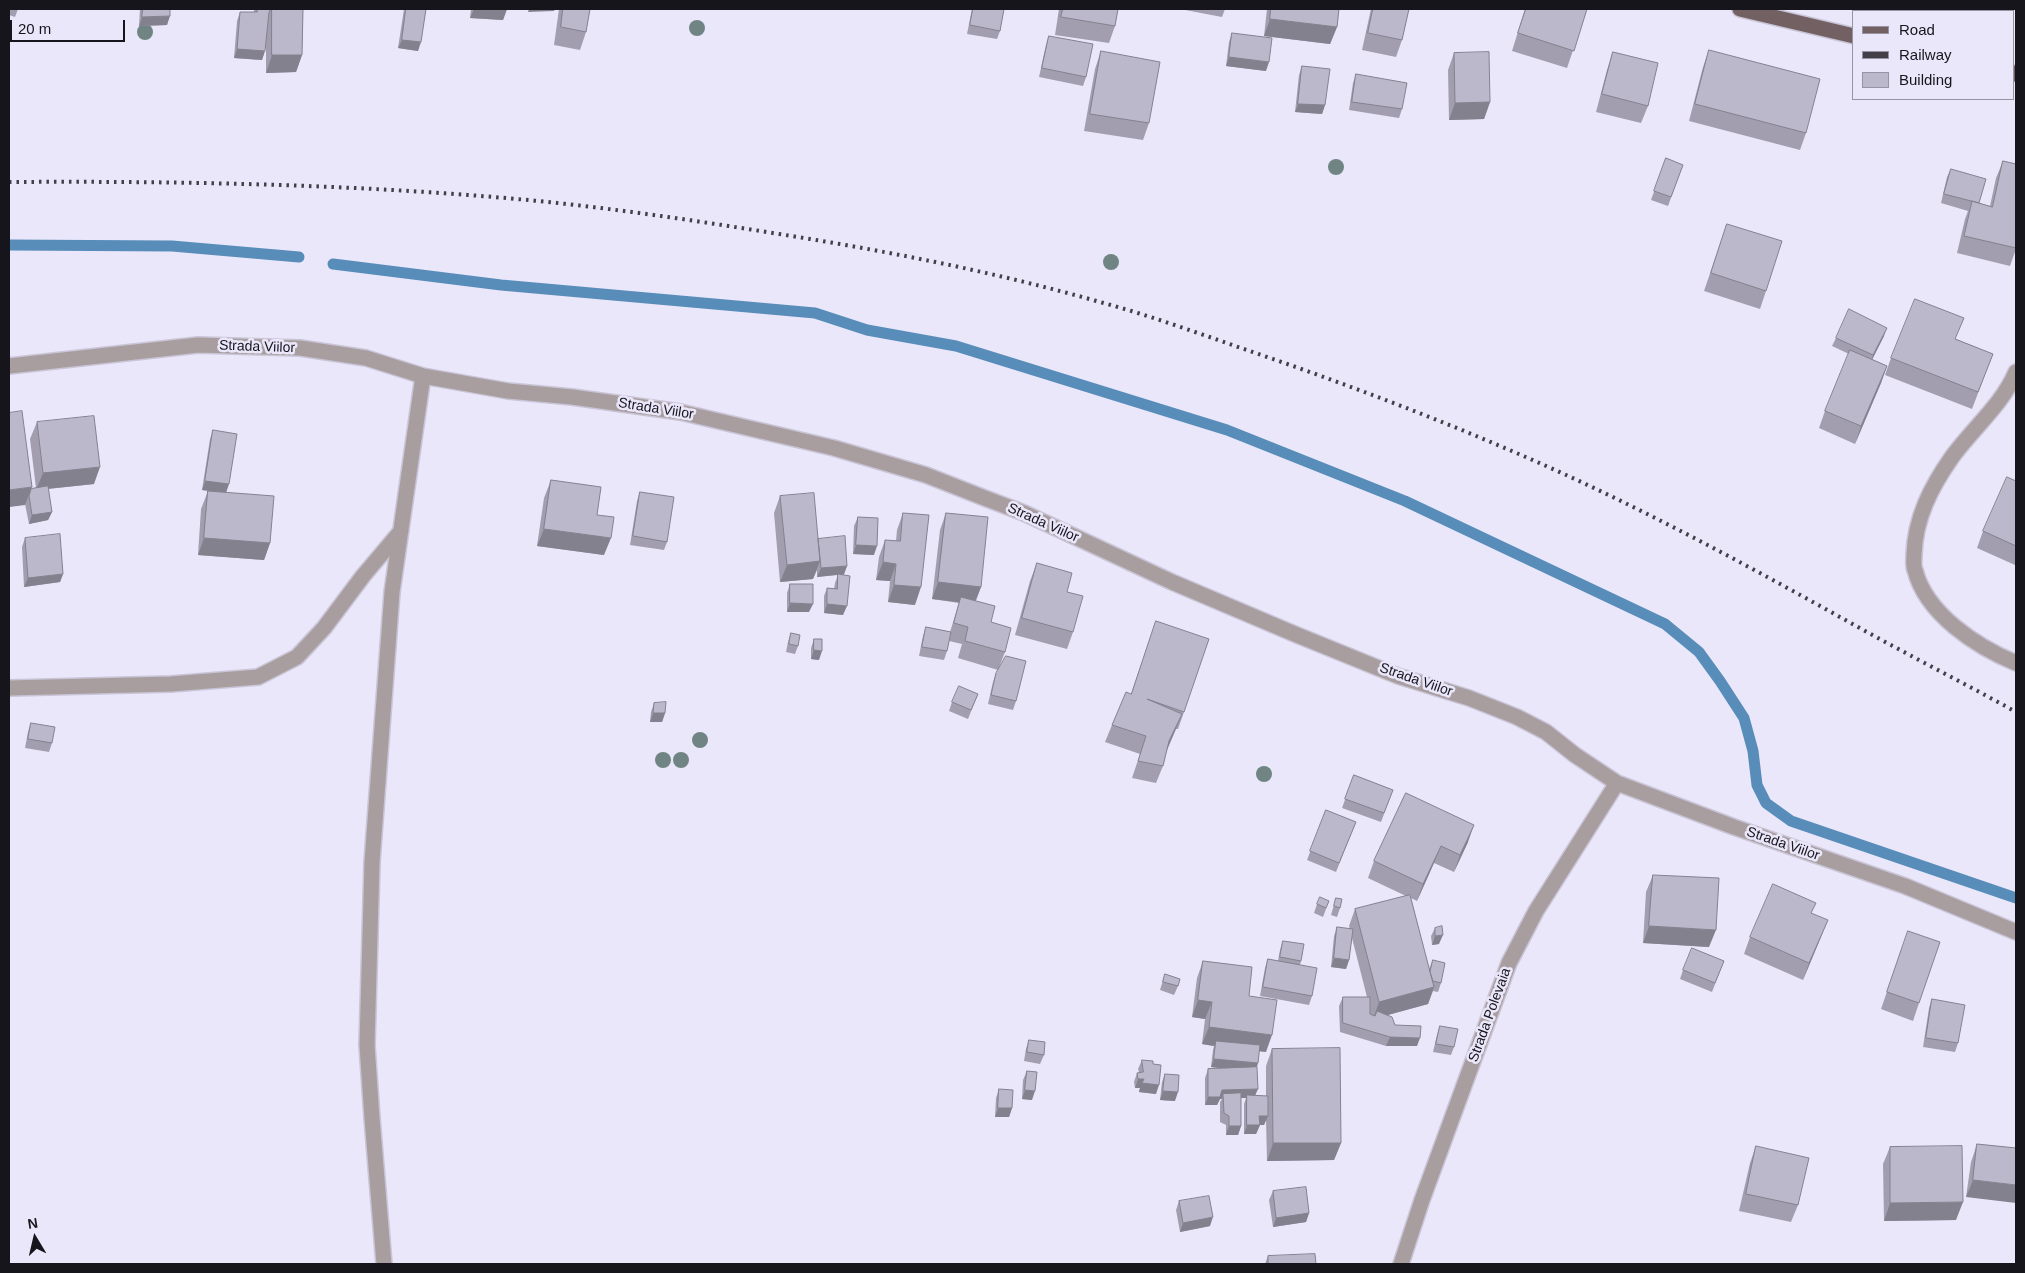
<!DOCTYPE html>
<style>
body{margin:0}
#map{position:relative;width:2025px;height:1273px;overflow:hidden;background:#ebe7fb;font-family:Helvetica,sans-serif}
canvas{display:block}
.frame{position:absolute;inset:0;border:10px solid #17151c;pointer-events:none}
.legend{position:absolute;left:1852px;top:10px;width:162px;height:90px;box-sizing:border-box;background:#ebe7fb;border:1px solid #9693a2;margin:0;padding:6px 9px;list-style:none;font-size:15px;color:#17151c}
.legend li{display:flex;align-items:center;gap:10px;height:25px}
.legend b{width:25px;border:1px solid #9693a2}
.north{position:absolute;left:10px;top:1213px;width:50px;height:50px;-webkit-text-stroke:4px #ebe7fb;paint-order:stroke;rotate:351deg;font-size:14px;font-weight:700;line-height:20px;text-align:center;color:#17151c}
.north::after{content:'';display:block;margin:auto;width:18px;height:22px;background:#17151c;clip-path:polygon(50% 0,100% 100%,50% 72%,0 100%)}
.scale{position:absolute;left:10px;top:20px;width:115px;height:22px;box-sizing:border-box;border:2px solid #17151c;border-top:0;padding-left:6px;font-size:15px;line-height:18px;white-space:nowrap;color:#17151c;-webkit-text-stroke:4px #ebe7fb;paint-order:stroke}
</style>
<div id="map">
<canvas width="2025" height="1273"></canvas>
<div class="frame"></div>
<ul class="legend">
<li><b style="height:6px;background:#726062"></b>Road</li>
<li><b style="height:6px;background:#423f49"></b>Railway</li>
<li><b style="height:14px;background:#bcb8cc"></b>Building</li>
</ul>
<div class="north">N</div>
<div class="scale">20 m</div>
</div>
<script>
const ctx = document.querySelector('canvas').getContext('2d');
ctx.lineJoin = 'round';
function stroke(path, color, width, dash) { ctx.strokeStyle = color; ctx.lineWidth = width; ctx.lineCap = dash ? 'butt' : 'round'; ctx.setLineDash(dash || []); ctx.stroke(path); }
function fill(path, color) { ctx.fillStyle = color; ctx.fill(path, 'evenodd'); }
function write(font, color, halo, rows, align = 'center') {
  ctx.font = font + ' Helvetica,sans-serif'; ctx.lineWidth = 5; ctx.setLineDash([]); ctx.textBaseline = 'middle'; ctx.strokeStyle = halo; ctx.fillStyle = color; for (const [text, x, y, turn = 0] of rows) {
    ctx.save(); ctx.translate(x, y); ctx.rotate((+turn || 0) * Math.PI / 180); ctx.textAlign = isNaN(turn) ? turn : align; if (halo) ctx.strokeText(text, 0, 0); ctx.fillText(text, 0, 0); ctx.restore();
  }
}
const stream = new Path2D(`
 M9,245L172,246L299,257
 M333,264L501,285L815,313L867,330L956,346L1227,430L1405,501L1665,624L1699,652L1720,681L1744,718L1753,751L1757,785L1766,803L1791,821L2016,898`);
const minor = new Path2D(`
 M9,366L198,345L300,348L366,358L423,376L508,391L572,397L680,412L834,448L926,475L982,497L1024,513L1172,582L1297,635L1398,676L1469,698L1517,717L1546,732L1575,755L1617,783L1734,827L1905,886L2016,932
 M2016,372C2002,405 1973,428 1952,457C1931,487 1915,518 1914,555C1914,560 1913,566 1915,570C1926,614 1977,647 2016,663
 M9,688L171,684L258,677L297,657L324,628L363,576L401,531
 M384,1264L372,1118L367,1045L372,862L392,592L423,376
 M1401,1264L1422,1200L1509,963L1536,911L1617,783`);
const primary = new Path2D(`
 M1740,9L1854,36
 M2014,73L2016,74`);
const rail = new Path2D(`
 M9,182C178,181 348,184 517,199C605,207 692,220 779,234C887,251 995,272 1100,302C1148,315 1195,332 1241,348C1338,381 1434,417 1528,458C1641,507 1750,567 1858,627C1910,656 1964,683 2016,712`);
const trees = [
 [697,28],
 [145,32],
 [1336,167],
 [1111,262],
 [700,740],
 [663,760],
 [681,760],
 [1264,774]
];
const wall = new Path2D(`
 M9,9H18L15,17L9,15Z
 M140,9H170L167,25L139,26Z
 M254,9H303L302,55L296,72L266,73V46L262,60L234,58L237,21L240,12H254Z
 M404,9H426L418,51L398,48Z
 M471,9H507L503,20L470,18Z
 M559,9H590L586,32L580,50L554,45Z
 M972,9H1004L1000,31L997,39L967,34Z
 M1059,9H1118L1115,26L1109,43L1055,35Z
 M1180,9H1225L1222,17Z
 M1267,9H1339L1337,27L1330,44L1264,36Z
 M1371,9H1409L1402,40L1396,57L1362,50Z
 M1525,9H1587L1567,68L1512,51Z
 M1232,33L1266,71L1226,66L1229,42Z
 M1049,36L1086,77L1083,86L1039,77L1046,45Z
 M1709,50L1806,133L1800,150L1689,121L1703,67Z
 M1101,51L1149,123L1143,140L1084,131L1095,69Z
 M1613,52L1648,106L1641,123L1596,112L1607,70Z
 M1454,53L1490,102L1484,119L1449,120L1448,70Z
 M1302,66L1325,105L1322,114L1295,112L1299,75Z
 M1356,74L1402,109L1399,118L1349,110L1353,83Z
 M1666,158L1683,165L1668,206L1651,200Z
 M2003,161L2016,164V249L2010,266L1957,253L1965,219L1968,211L1941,203L1947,177L1951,169L1979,203L1990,206L1996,178Z
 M1727,224L1766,291L1760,309L1704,291Z
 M1884,336L1872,359L1887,366L1881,383L1855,444L1819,428L1825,411L1849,354L1832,346L1836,338Z
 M1956,339L1993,354L1972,409L1885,375L1891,358Z
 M37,422L94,484L48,489L52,512L48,520L29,524L25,504L9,507L32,487L31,489L36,488L30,439Z
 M213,430L226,492L270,543L264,560L198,555L201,509L208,491L218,492L202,490L210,439Z
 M551,480L597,515L604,555L537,546L544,498Z
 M2016,481V562L2015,565L1977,548L1983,531Z
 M640,492L667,542L664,550L630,545L637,501Z
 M780,496L818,539L847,566L844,574L843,615L824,613V596L827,588L834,589L835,583L838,575L817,577V570L813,579L780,582L774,513Z
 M903,513L915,605L888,602L890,581L876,580L879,557L885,540L896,541L897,530Z
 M946,513L981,587L976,601L991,622L1005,652L998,670L958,658L962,644L949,641L947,651L944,660L919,656L923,636L926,627L950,632L959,603L932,599L940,530Z
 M858,517L874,555L853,554L854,526Z
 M25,538L63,574L60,582L24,587L22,547Z
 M1037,563L1067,592L1073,632L1067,649L1015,635L1030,581Z
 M790,584L809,612H787V593Z
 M1156,621L1184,712L1178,729H1176L1167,750L1163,766L1156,783L1132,778L1140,754L1105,742L1112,725L1131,694Z
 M791,633L798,646L795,654L786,652L788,642Z
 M814,639L819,660L811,659V648Z
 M996,673L1016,701L1013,710L988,704L993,682Z
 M978,694L968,719L949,711L952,702Z
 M654,703L665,713L662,722H650L651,712Z
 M31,723L52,743L49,752L25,748L28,732Z
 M1354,775L1393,790L1381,822L1342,808Z
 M1406,793L1468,842L1454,872L1434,863L1417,901L1411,898L1429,969L1433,960L1441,983L1438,992L1433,991L1428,1004L1388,1015L1395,1025L1417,1046H1386L1340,1032L1339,1006L1343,997H1367L1352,938L1349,960L1346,969L1331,967L1334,936L1337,927L1350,929L1349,926L1355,909L1406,896L1368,878L1374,861Z
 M1326,810L1356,822L1336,872L1307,860Z
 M1653,875L1709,947L1643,943L1646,892Z
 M1336,898L1340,908L1337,917L1331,915Z
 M1329,901L1323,917L1314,913L1317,904Z
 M1812,913L1821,937L1803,980L1744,954L1750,937Z
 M1435,928L1439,944L1432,945L1431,936Z
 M1283,941L1301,961L1300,965L1312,996L1309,1005L1260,996L1265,968L1268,959L1278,961L1280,950Z
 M1902,948L1919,1003L1913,1021L1881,1009Z
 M1203,961L1249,996L1266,1052L1259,1051L1257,1067L1255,1095L1266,1096V1066L1272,1049L1341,1143L1334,1160L1267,1161L1266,1119L1264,1125H1260L1256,1134H1244V1104L1246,1098H1241V1126L1238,1135H1226V1125L1220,1122V1102L1222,1099H1220L1217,1105H1205V1078L1208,1069L1219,1068L1211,1067L1213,1050L1214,1046L1202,1044L1205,1019L1192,1017L1197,978Z
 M1724,961L1712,992L1680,979L1683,970Z
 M1165,974L1178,986L1174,995L1160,990Z
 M1932,999L1958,1043L1955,1052L1923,1047L1929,1008Z
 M1440,1026L1454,1047L1451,1055L1433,1052L1437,1035Z
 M1029,1040L1044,1055L1040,1064L1024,1061L1026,1049Z
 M1142,1060L1153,1064L1156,1094L1139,1092L1140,1088H1135L1134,1082L1137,1073L1139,1072L1138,1069Z
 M1027,1071L1032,1100L1022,1099L1023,1080Z
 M1165,1074L1175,1101L1160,1100L1162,1082Z
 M999,1089L1012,1108L1009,1117H995L996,1098Z
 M1977,1144L2016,1148L1966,1197L1971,1162Z
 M1756,1146L1798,1205L1791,1222L1739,1211L1750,1163Z
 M1890,1147L1956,1220L1884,1221L1883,1164Z
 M1273,1191L1309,1213L1306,1222L1273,1227L1269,1200Z
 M1179,1201L1210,1226L1180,1232L1176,1210Z
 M1268,1256L1316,1264H1265Z`);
const shadedWall = new Path2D(`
 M474,9H507L503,20L470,18Z
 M529,9H555L554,11L528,12Z
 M170,16L167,25L139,26L142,17Z
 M1270,19L1337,27L1330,44L1264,36Z
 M402,40L421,42L418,51L398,48Z
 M237,49L265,51L262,60L234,58Z
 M272,55H302L296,72L266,73Z
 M1229,57L1269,62L1266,71L1226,66Z
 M1490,102L1484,119L1449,120L1455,103Z
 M1298,104L1325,105L1322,114L1295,112Z
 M1887,328L1884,336L1870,364L1873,355Z
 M1887,366L1881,383L1855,444L1861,426Z
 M100,467L94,484L36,490L43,473Z
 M205,481L229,484L226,493L202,490Z
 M32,487L25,505L9,507V490Z
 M52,512L48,520L29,524L32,515Z
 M544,529L611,538L604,555L537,546Z
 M204,538L270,543L264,560L198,555Z
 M856,545L877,546L874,555L853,554Z
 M820,561L813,579L780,582L787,565Z
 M883,562L896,564L890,581L876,580Z
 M847,566L844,574L817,577L821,568Z
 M63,574L60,582L24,587L28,578Z
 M938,582L981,587L974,604L932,599Z
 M894,585L921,587L915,605L888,602Z
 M790,603L813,604L809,612H787Z
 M827,604L847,606L843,615L824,613Z
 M814,650L822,651L819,660L811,659Z
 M653,713H665L662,722H650Z
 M1182,714L1175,731L1163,759L1169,741Z
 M1474,825L1468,842L1454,872L1460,855Z
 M1441,846L1434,863L1417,901L1423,884Z
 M1828,920L1821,937L1803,980L1809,963Z
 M1649,926L1716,930L1709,947L1643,943Z
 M1443,935L1439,944L1432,945L1435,936Z
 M1334,958L1349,960L1346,969L1331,967Z
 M1434,987L1428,1004L1373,1019L1379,1002Z
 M1198,1000L1212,1002L1205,1019L1192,1017Z
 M1209,1027L1272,1035L1266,1052L1215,1046L1216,1041L1214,1046L1202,1044Z
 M1390,1037L1420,1038L1417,1046H1386Z
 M1214,1059L1258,1063L1255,1072L1211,1067Z
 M1138,1079H1144L1159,1085L1156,1094L1139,1092L1140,1088H1135Z
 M1258,1089L1254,1098L1247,1095L1246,1098H1223V1094L1222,1099H1220L1217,1105H1205L1208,1097L1222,1090Z
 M1025,1090L1035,1091L1032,1100L1022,1099Z
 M1163,1091L1178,1092L1175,1101L1160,1100Z
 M998,1108H1012L1009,1117H995Z
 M1259,1116H1268L1264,1125H1256Z
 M1247,1125H1260L1256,1134H1244Z
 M1229,1126H1241L1238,1135H1226Z
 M1273,1143H1341L1334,1160L1267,1161Z
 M1973,1180L2016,1185V1203L1966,1197Z
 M1963,1202L1956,1220L1884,1221L1890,1203Z
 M1309,1213L1306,1222L1273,1227L1276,1218Z
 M1213,1217L1210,1226L1180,1232L1183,1223Z`);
const building = new Path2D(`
 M143,9H170V16L142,17Z
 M257,9H271L269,12L265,51L237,49L240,12H257Z
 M272,9H303L302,55H272Z
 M406,9H426L421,42L402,40Z
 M563,9H590L586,32L561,27Z
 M973,9H1004L1000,31L970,25Z
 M1063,9H1118L1115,26L1061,17Z
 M1271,9H1339L1337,27L1270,19Z
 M1373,9H1409L1402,40L1368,33Z
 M1526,9H1587L1574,51L1518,33Z
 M1232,33L1272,38L1269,62L1229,57Z
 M1049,36L1093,44L1086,77L1042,68Z
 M1709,50L1820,79L1806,133L1695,104Z
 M1101,51L1160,62L1149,123L1090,114Z
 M1489,52L1490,102L1455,103L1454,53Z
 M1613,52L1658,63L1648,106L1602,94Z
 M1302,66L1330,69L1325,105L1298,104Z
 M1356,74L1407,83L1402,109L1352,102Z
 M1666,158L1683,165L1671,197L1654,191Z
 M2003,161L2016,164V248L1964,236L1972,201L1992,207Z
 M1951,169L1986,179L1979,203L1944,194Z
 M1727,224L1782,241L1766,291L1711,273Z
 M1915,299L1964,318L1955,339L1993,354L1978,392L1891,358Z
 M1849,309L1887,328L1873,355L1836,338Z
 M1850,350L1887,366L1861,426L1825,411Z
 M22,411L32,487L9,490V413Z
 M94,416L100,467L43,473L37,422Z
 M213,430L237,434L229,484L205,481Z
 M2007,477L2016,481V546L1983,531Z
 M551,480L601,487L597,515L614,517L611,538L544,529Z
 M48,486L52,512L32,515L29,496L31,489Z
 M208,491L274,496L270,543L204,538Z
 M640,492L674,497L667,542L633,536Z
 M814,493L820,561L787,565L780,496Z
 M903,513L929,515L921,587L894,585L896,564L883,562L885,540L900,541Z
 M946,513L988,517L981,587L938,582Z
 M858,517L878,518L877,546L856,545Z
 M60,534L63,574L28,578L25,538Z
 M845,536L847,566L821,568L818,539Z
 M1037,563L1072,573L1067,592L1083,596L1073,632L1022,618Z
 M838,574L850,576L847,606L827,604V588L837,589Z
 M790,584H813V604L790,603Z
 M961,597L995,606L991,622L1011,628L1005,652L965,641L968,627L954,623Z
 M1156,621L1209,639L1184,712L1147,699L1182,714L1169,741L1163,766L1138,761L1146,736L1112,725L1126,692L1131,694Z
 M926,627L951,632L947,651L922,647Z
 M791,633L800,635L798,646L789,644Z
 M814,639H822V651L814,650Z
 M1006,656L1026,661L1016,701L991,695L996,673Z
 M959,686L978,694L971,710L952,702Z
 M666,702L665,713H653L654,703Z
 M31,723L55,727L52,743L28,739Z
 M1354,775L1393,790L1384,813L1345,799Z
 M1406,793L1474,825L1460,855L1441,846L1423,884L1374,861Z
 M1326,810L1356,822L1339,863L1310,851Z
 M1653,875L1719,878L1716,930L1649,926Z
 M1773,884L1816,903L1811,913L1828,920L1809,963L1750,937Z
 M1410,895L1434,987L1379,1002L1355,909Z
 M1320,897L1329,901L1326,908L1317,904Z
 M1336,898L1342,899L1340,908L1334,906Z
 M1442,926L1443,935L1435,936V928Z
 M1337,927L1353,929L1349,960L1334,958Z
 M1908,931L1940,942L1919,1003L1887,992Z
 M1283,941L1304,944L1301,961L1280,957Z
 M1692,948L1724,961L1715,983L1683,970Z
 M1268,959L1317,968L1312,996L1263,987Z
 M1433,960L1445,963L1441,983L1433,981L1430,972Z
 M1203,961L1252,967L1249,996L1277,1000L1272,1035L1209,1027L1212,1002L1198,1000Z
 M1165,974L1180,979L1178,986L1163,982Z
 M1343,997H1370V1014L1375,1016L1377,1011L1392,1017L1395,1025L1421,1026L1420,1038L1390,1037L1343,1023Z
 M1932,999L1965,1005L1958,1043L1926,1038Z
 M1440,1026L1458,1029L1454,1047L1436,1044Z
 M1029,1040L1045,1042L1044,1055L1027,1052Z
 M1216,1041L1260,1045L1258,1063L1214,1059Z
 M1340,1048L1341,1143H1273L1272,1049Z
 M1142,1060L1153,1061V1064L1161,1065L1159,1085L1142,1083L1144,1079H1138L1137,1073L1143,1072Z
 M1257,1067L1258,1089L1222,1090L1220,1097H1208V1069Z
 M1027,1071L1037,1072L1035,1091L1025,1090Z
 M1165,1074L1179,1075L1178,1092L1163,1091Z
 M999,1089L1013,1090L1012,1108H998Z
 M1241,1093V1126H1229V1116L1224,1113L1223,1094Z
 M1247,1095L1268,1096V1116H1259L1260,1125H1247Z
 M1977,1144L2016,1148V1185L1973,1180Z
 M1756,1146L1809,1158L1798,1205L1746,1194Z
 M1962,1146L1963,1202L1890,1203V1147Z
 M1306,1187L1309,1213L1276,1218L1273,1191Z
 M1209,1196L1213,1217L1183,1223L1179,1201Z
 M1315,1254L1316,1264H1268V1256Z`);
const streetNames = [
 ["Strada Viilor",257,347,2],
 ["Strada Viilor",656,409,9],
 ["Strada Viilor",1043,523,24],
 ["Strada Viilor",1416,680,19],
 ["Strada Viilor",1783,844,19],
 ["Strada Polevaia",1490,1015,-70]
];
stroke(stream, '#588dba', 11);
stroke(minor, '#c9c5d7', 18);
stroke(primary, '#c9c5d7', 18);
stroke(minor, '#a99e9f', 15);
stroke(primary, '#726062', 15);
stroke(rail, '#423f49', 4, [2.5, 5]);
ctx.fillStyle = '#708583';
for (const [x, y] of trees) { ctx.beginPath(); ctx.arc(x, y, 8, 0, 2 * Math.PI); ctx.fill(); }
fill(wall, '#a29eaf');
fill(shadedWall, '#84818f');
fill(building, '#bcb8cc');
stroke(building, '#84818f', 1);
write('14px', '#17151c', '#ebe7fb', streetNames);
</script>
